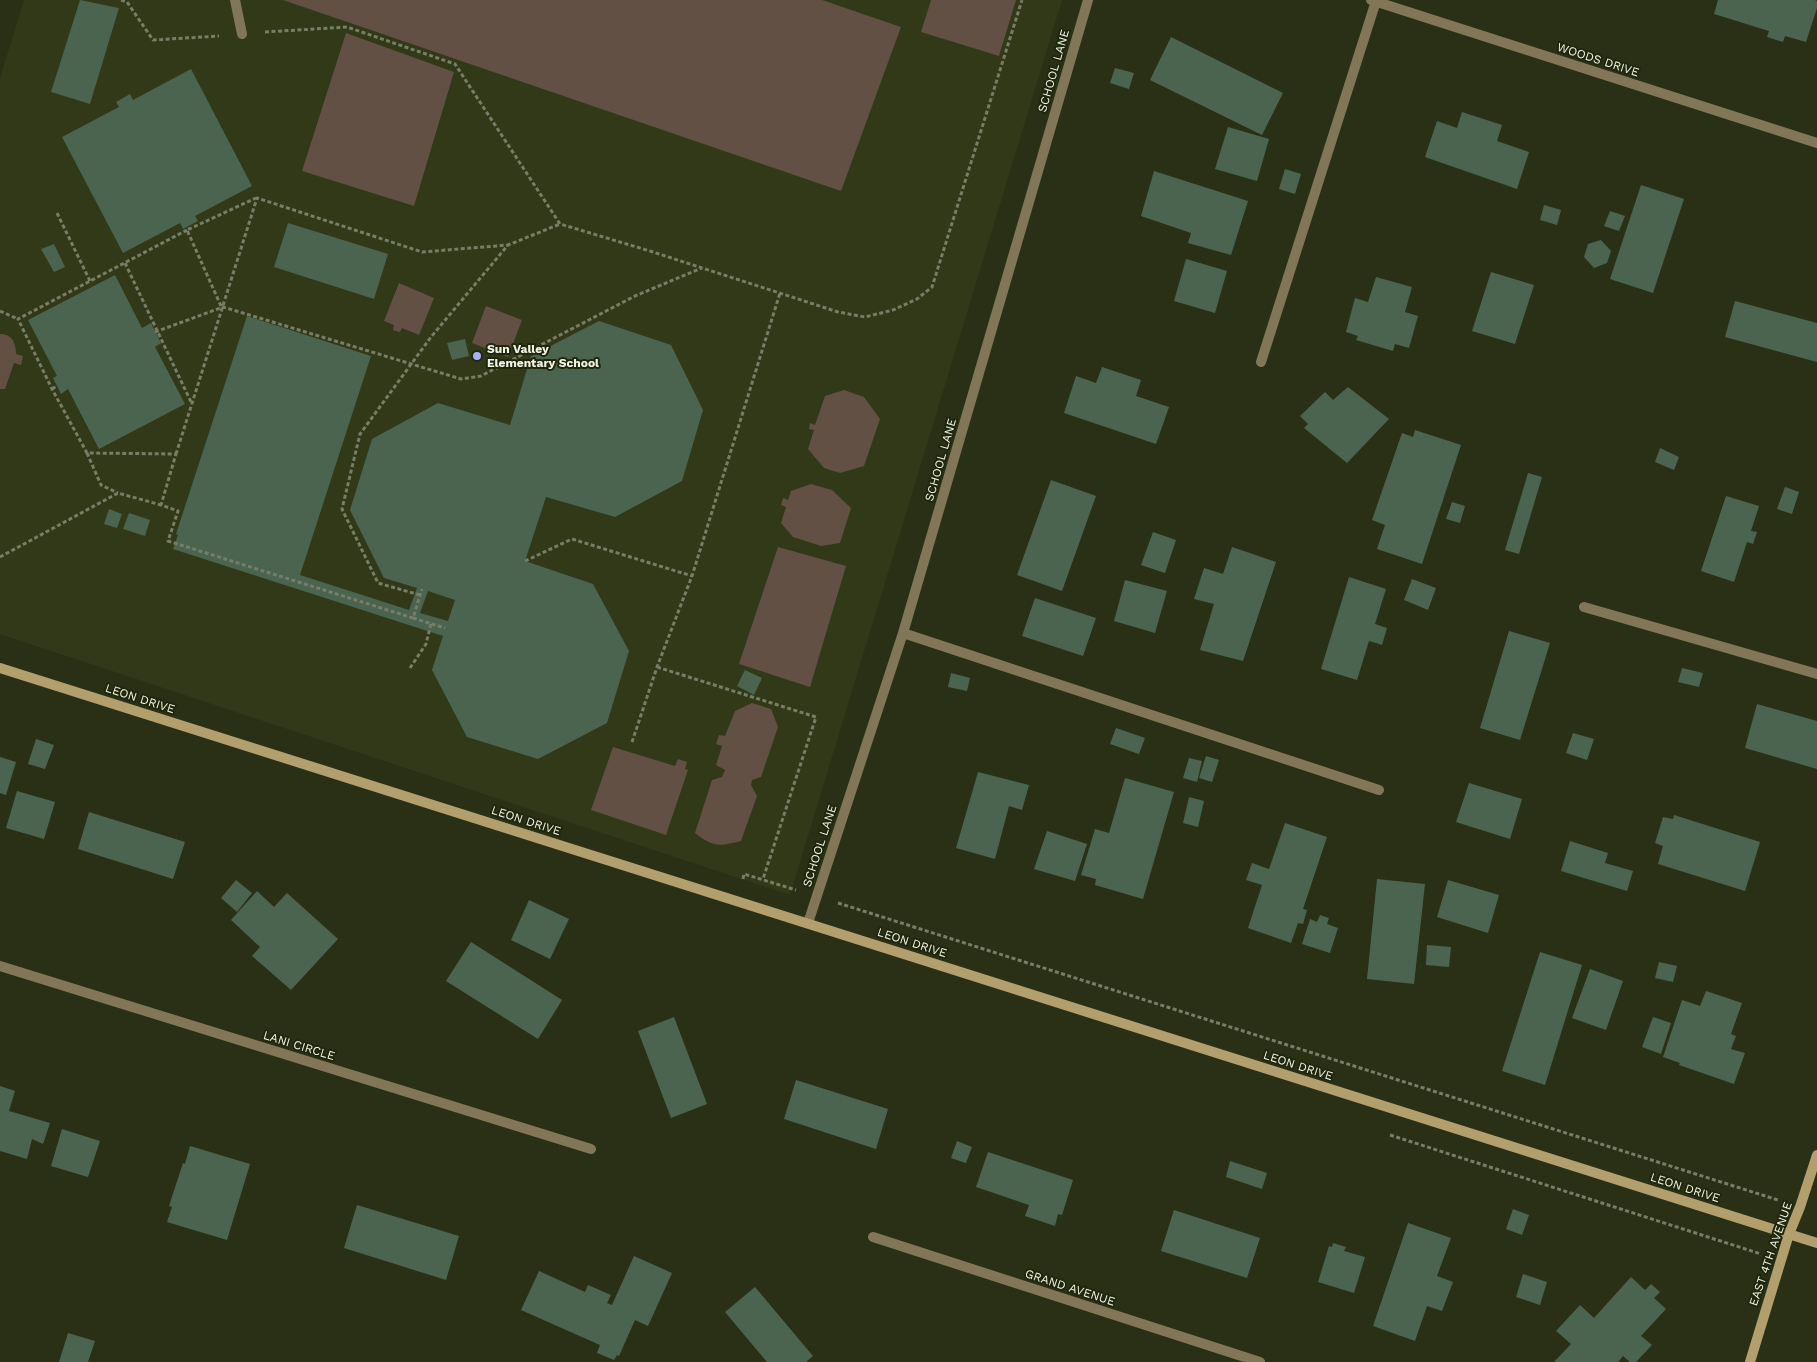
<!DOCTYPE html>
<style>
body{margin:0}
canvas{display:block;background:#2a3016}
</style>
<canvas width="1817" height="1362"></canvas>
<script>
const ctx = document.querySelector('canvas').getContext('2d');
ctx.lineJoin = 'round';
function fill(path, color) { ctx.fillStyle = color; ctx.fill(path, 'evenodd'); }
function stroke(path, color, width, dash) { ctx.strokeStyle = color; ctx.lineWidth = width; ctx.lineCap = dash ? 'butt' : 'round'; ctx.setLineDash(dash || []); ctx.stroke(path); }
function write(font, color, halo, rows, align = 'center') {
  ctx.font = font + ' "Work Sans",sans-serif'; ctx.lineWidth = 4; ctx.setLineDash([]); ctx.textBaseline = 'middle'; ctx.strokeStyle = halo; ctx.fillStyle = color; for (const [text, x, y, turn = 0] of rows) {
    ctx.save(); ctx.translate(x, y); ctx.rotate((+turn || 0) * Math.PI / 180); ctx.textAlign = isNaN(turn) ? turn : align; if (halo) ctx.strokeText(text, 0, 0); ctx.fillText(text, 0, 0); ctx.restore();
  }
}
const built = new Path2D(`
 M24,0H1062L790,895L0,634V78Z`);
const green = new Path2D(`
 M283,0H822L901,27L841,191Z
 M931,0H1016L999,56L921,32Z
 M346,33L454,72L414,206L302,171Z
 M399,283L434,298L419,335L402,328L400,332L393,330L394,325L384,321Z
 M486,306L522,320L508,357L472,343Z
 M0,334C12,334 16,343 16,354L23,356L21,365L14,363L5,389H0Z
 M844,390L864,397L880,419L864,466L840,473L824,468L808,449L814,430L809,429L810,423L815,425L825,396Z
 M811,484L832,490L851,508L840,543L821,546L793,537L781,523L786,507L781,505L783,498L788,500L791,491Z
 M778,547L846,566L810,687L739,664Z
 M752,703L771,709L778,727L761,777L752,780L751,785L757,796L741,841C720,846 714,848 695,833L712,780L722,777L725,770L716,765L722,746L716,744L719,735L725,736L735,711Z
 M613,747L675,766L678,759L687,762L685,769L688,770L666,835L591,810Z`);
const building = new Path2D(`
 M80,0L119,8L90,104L51,92Z
 M1718,0H1815L1817,1V8L1806,42L1785,36L1783,42L1767,37L1769,31L1714,14Z
 M1171,37L1283,93L1262,135L1150,80Z
 M1115,68L1134,73L1129,89L1110,83Z
 M191,69L252,186L195,216L198,221L183,229L180,223L123,253L62,137L119,107L116,102L130,94L133,100Z
 M1462,112L1502,125L1497,141L1529,152L1517,189L1425,157L1437,121L1457,128Z
 M1228,127L1269,139L1257,181L1215,169Z
 M1285,169L1301,174L1295,194L1279,189Z
 M1154,171L1248,201L1231,255L1188,243L1191,233L1141,216Z
 M1641,185L1684,199L1653,293L1610,279Z
 M1544,205L1561,210L1557,225L1540,220Z
 M1610,211L1625,216L1619,231L1604,226Z
 M288,223L388,254L374,299L274,267Z
 M1601,240L1611,251L1607,263L1594,268L1584,257L1588,244Z
 M54,244L65,267L54,272L41,249Z
 M1186,259L1227,271L1215,313L1174,301Z
 M1491,272L1534,285L1515,344L1472,331Z
 M115,275L142,328L151,323L161,343L155,347L185,404L99,449L68,389L61,394L53,378L57,376L28,320Z
 M1376,277L1412,287L1405,312L1418,316L1409,348L1395,344L1393,351L1356,340L1358,336L1346,332L1355,298L1368,302Z
 M1735,301L1817,323V362L1725,337Z
 M247,316L371,356L300,575L409,610L417,588L384,578L350,510L372,439L438,403L510,425L531,356L599,321L671,345L703,410L682,481L615,517L546,497L525,561L593,584L629,651L607,723L538,759L467,737L432,670L443,636L173,549L178,535L176,534ZM428,591L455,600L448,621L420,613Z
 M465,339L469,356L452,360L447,343Z
 M1102,367L1141,380L1136,396L1169,407L1156,444L1064,413L1076,376L1096,383Z
 M1348,387L1389,419L1347,463L1304,428L1308,424L1300,416L1325,392L1333,400Z
 M1415,430L1461,445L1422,564L1377,549L1385,525L1372,520L1402,433L1413,437Z
 M1660,448L1679,457L1674,470L1655,462Z
 M1528,473L1542,477L1519,554L1505,550Z
 M1051,480L1096,496L1062,591L1017,575Z
 M1785,487L1799,492L1792,514L1777,509Z
 M1726,496L1759,506L1751,531L1757,532L1753,544L1747,542L1734,582L1701,571Z
 M1452,502L1465,506L1460,523L1446,519Z
 M109,509L122,514L117,528L104,524Z
 M129,513L150,520L145,536L123,529Z
 M1153,532L1176,540L1165,573L1141,565Z
 M1232,547L1276,562L1243,661L1200,650L1214,604L1194,599L1204,568L1223,574Z
 M1349,577L1386,589L1375,624L1387,628L1382,645L1369,641L1357,680L1321,669Z
 M1412,579L1436,588L1428,610L1404,600Z
 M1125,580L1167,591L1155,633L1114,621Z
 M1035,598L1096,618L1083,656L1022,636Z
 M1509,631L1550,643L1520,740L1480,728Z
 M1682,668L1703,673L1699,687L1678,682Z
 M745,670L762,678L754,695L737,686Z
 M951,673L970,678L967,691L948,687Z
 M1757,704L1817,721V769L1745,748Z
 M1116,728L1145,738L1139,754L1110,744Z
 M1573,733L1594,739L1587,760L1566,753Z
 M36,739L54,745L45,769L28,764Z
 M1206,756L1219,760L1212,782L1199,778Z
 M0,757L16,762L6,795L0,793Z
 M1189,758L1202,761L1197,782L1183,778Z
 M978,772L1029,785L1022,810L1009,806L995,859L956,848Z
 M1125,778L1174,792L1143,899L1095,885L1096,879L1081,875L1095,829L1109,833Z
 M1469,783L1522,799L1510,839L1456,822Z
 M17,791L55,802L44,839L6,828Z
 M1189,797L1204,801L1198,827L1183,823Z
 M89,812L185,842L173,879L78,849Z
 M1674,815L1760,842L1745,891L1658,864L1663,846L1655,843L1663,817L1673,819Z
 M1285,823L1327,837L1303,909L1307,910L1303,924L1298,923L1291,943L1248,928L1262,885L1246,880L1252,863L1269,869Z
 M1047,831L1087,844L1075,881L1034,869Z
 M1570,841L1608,853L1605,863L1633,871L1627,891L1561,871Z
 M1377,879L1425,884L1414,984L1367,979Z
 M236,880L252,893L237,912L221,898Z
 M1448,880L1499,895L1488,933L1437,917Z
 M257,891L274,907L287,893L338,939L291,990L252,956L260,947L231,920Z
 M529,900L569,919L550,959L511,940Z
 M1320,915L1329,918L1327,924L1338,928L1330,953L1302,944L1310,919L1317,922Z
 M471,942L562,1000L538,1039L446,981Z
 M1427,945L1451,947L1449,967L1426,965Z
 M1540,952L1582,965L1545,1085L1502,1071Z
 M1659,962L1677,966L1673,982L1655,978Z
 M1590,969L1623,981L1606,1030L1572,1018Z
 M1706,991L1742,1003L1731,1034L1736,1036L1731,1049L1745,1053L1734,1084L1679,1065L1680,1063L1663,1057L1682,1000L1700,1006Z
 M674,1017L707,1104L671,1118L638,1031Z
 M1653,1017L1671,1023L1661,1054L1642,1047Z
 M796,1080L888,1109L876,1149L784,1119Z
 M0,1086L15,1091L9,1111L50,1123L43,1144L32,1139L27,1159L0,1151Z
 M62,1129L100,1141L88,1177L51,1166Z
 M957,1141L972,1147L966,1163L951,1158Z
 M190,1146L250,1164L227,1240L167,1222L172,1207L169,1206L183,1163L185,1164Z
 M988,1152L1073,1180L1062,1215L1058,1214L1055,1226L1025,1216L1029,1205L976,1187Z
 M1230,1161L1267,1173L1262,1189L1226,1177Z
 M357,1205L459,1236L446,1280L344,1248Z
 M1513,1209L1529,1215L1522,1235L1506,1229Z
 M1174,1210L1260,1238L1247,1278L1161,1251Z
 M1408,1223L1451,1238L1437,1276L1453,1282L1442,1311L1427,1306L1415,1341L1373,1326Z
 M1333,1243L1346,1247L1344,1251L1365,1257L1354,1293L1318,1282L1329,1246L1332,1247Z
 M634,1256L672,1273L648,1326L635,1320L619,1356L617,1355L614,1360L597,1353L600,1345L521,1310L539,1271L585,1292L588,1285L611,1295L607,1303L612,1305Z
 M1523,1274L1547,1282L1540,1305L1516,1297Z
 M1631,1277L1645,1290L1651,1284L1660,1292L1654,1298L1666,1309L1641,1336L1652,1345L1636,1362H1630L1623,1356L1618,1362H1554L1571,1344L1556,1331L1580,1305L1594,1318Z
 M755,1287L813,1356L806,1362H767L725,1312Z
 M68,1333L95,1341L88,1362H59Z`);
const path = new Path2D(`
 M121,0L127,2L153,40L219,36
 M265,32L347,27L455,64L560,224L650,251L838,312L865,317L893,310L917,299L932,287L1022,0
 M57,213L90,281
 M187,230L18,319L52,389L87,453L176,454L161,505L178,511L168,541L413,618L422,589
 M125,263L192,404
 M221,306L187,230L256,198
 M0,311L18,319
 M155,332L223,307L461,379L481,376L635,296L702,268
 M52,389L57,386
 M87,453L101,485L118,493
 M176,454L257,198L422,252L508,245
 M0,557L118,493L161,505
 M525,561L572,539L692,576
 M420,595L378,583L342,509L360,434L431,337L508,245L560,224
 M413,618L445,628
 M657,667L816,717L763,879
 M410,668L426,644L431,624
 M632,742L657,667L692,576L780,293
 M743,879L744,874L796,890
 M838,903L1778,1200
 M1390,1135L1761,1254`);
const lane = new Path2D(`
 M235,0L242,34`);
const street = new Path2D(`
 M1371,0L1817,143
 M1261,362L1376,1
 M1584,607L1817,674
 M903,633L1379,790
 M808,923L903,633L1088,0
 M0,966L591,1149
 M873,1237L1260,1362`);
const secondary = new Path2D(`
 M0,668L1817,1243
 M1750,1362L1789,1234L1800,1207L1817,1155`);
const markers = [
 [477,356,5,"#a8b0fc"]
];
const streetNames = [
 ["WOODS DRIVE",1598,60,18],
 ["SCHOOL LANE",1054,71,-74],
 ["SCHOOL LANE",941,460,-74],
 ["LEON DRIVE",140,699,18],
 ["LEON DRIVE",526,821,18],
 ["SCHOOL LANE",820,846,-72],
 ["LEON DRIVE",912,943,18],
 ["LANI CIRCLE",299,1046,17],
 ["LEON DRIVE",1298,1066,18],
 ["LEON DRIVE",1685,1188,18],
 ["EAST 4TH AVENUE",1771,1254,-71],
 ["GRAND AVENUE",1070,1288,18]
];
const poiNames = [
 ["Sun Valley",487,349],
 ["Elementary School",487,363]
];
fill(built, '#313918');
fill(green, '#615043');
fill(building, '#4a6450');
stroke(path, '#777d66', 3, [4, 2.5]);
stroke(lane, '#827658', 10);
stroke(street, '#827658', 10);
stroke(secondary, '#b39f6e', 10);
for (const [x, y, r, color] of markers) { const dot = new Path2D(); dot.arc(x, y, r, 0, 2 * Math.PI); ctx.fillStyle = color; ctx.fill(dot); stroke(dot, '#20270d', 2); }
write('12px', '#f0f5e5', '#20270d', streetNames);
write('bold 12px', '#f0f5e5', '#20270d', poiNames, 'left');
</script>
